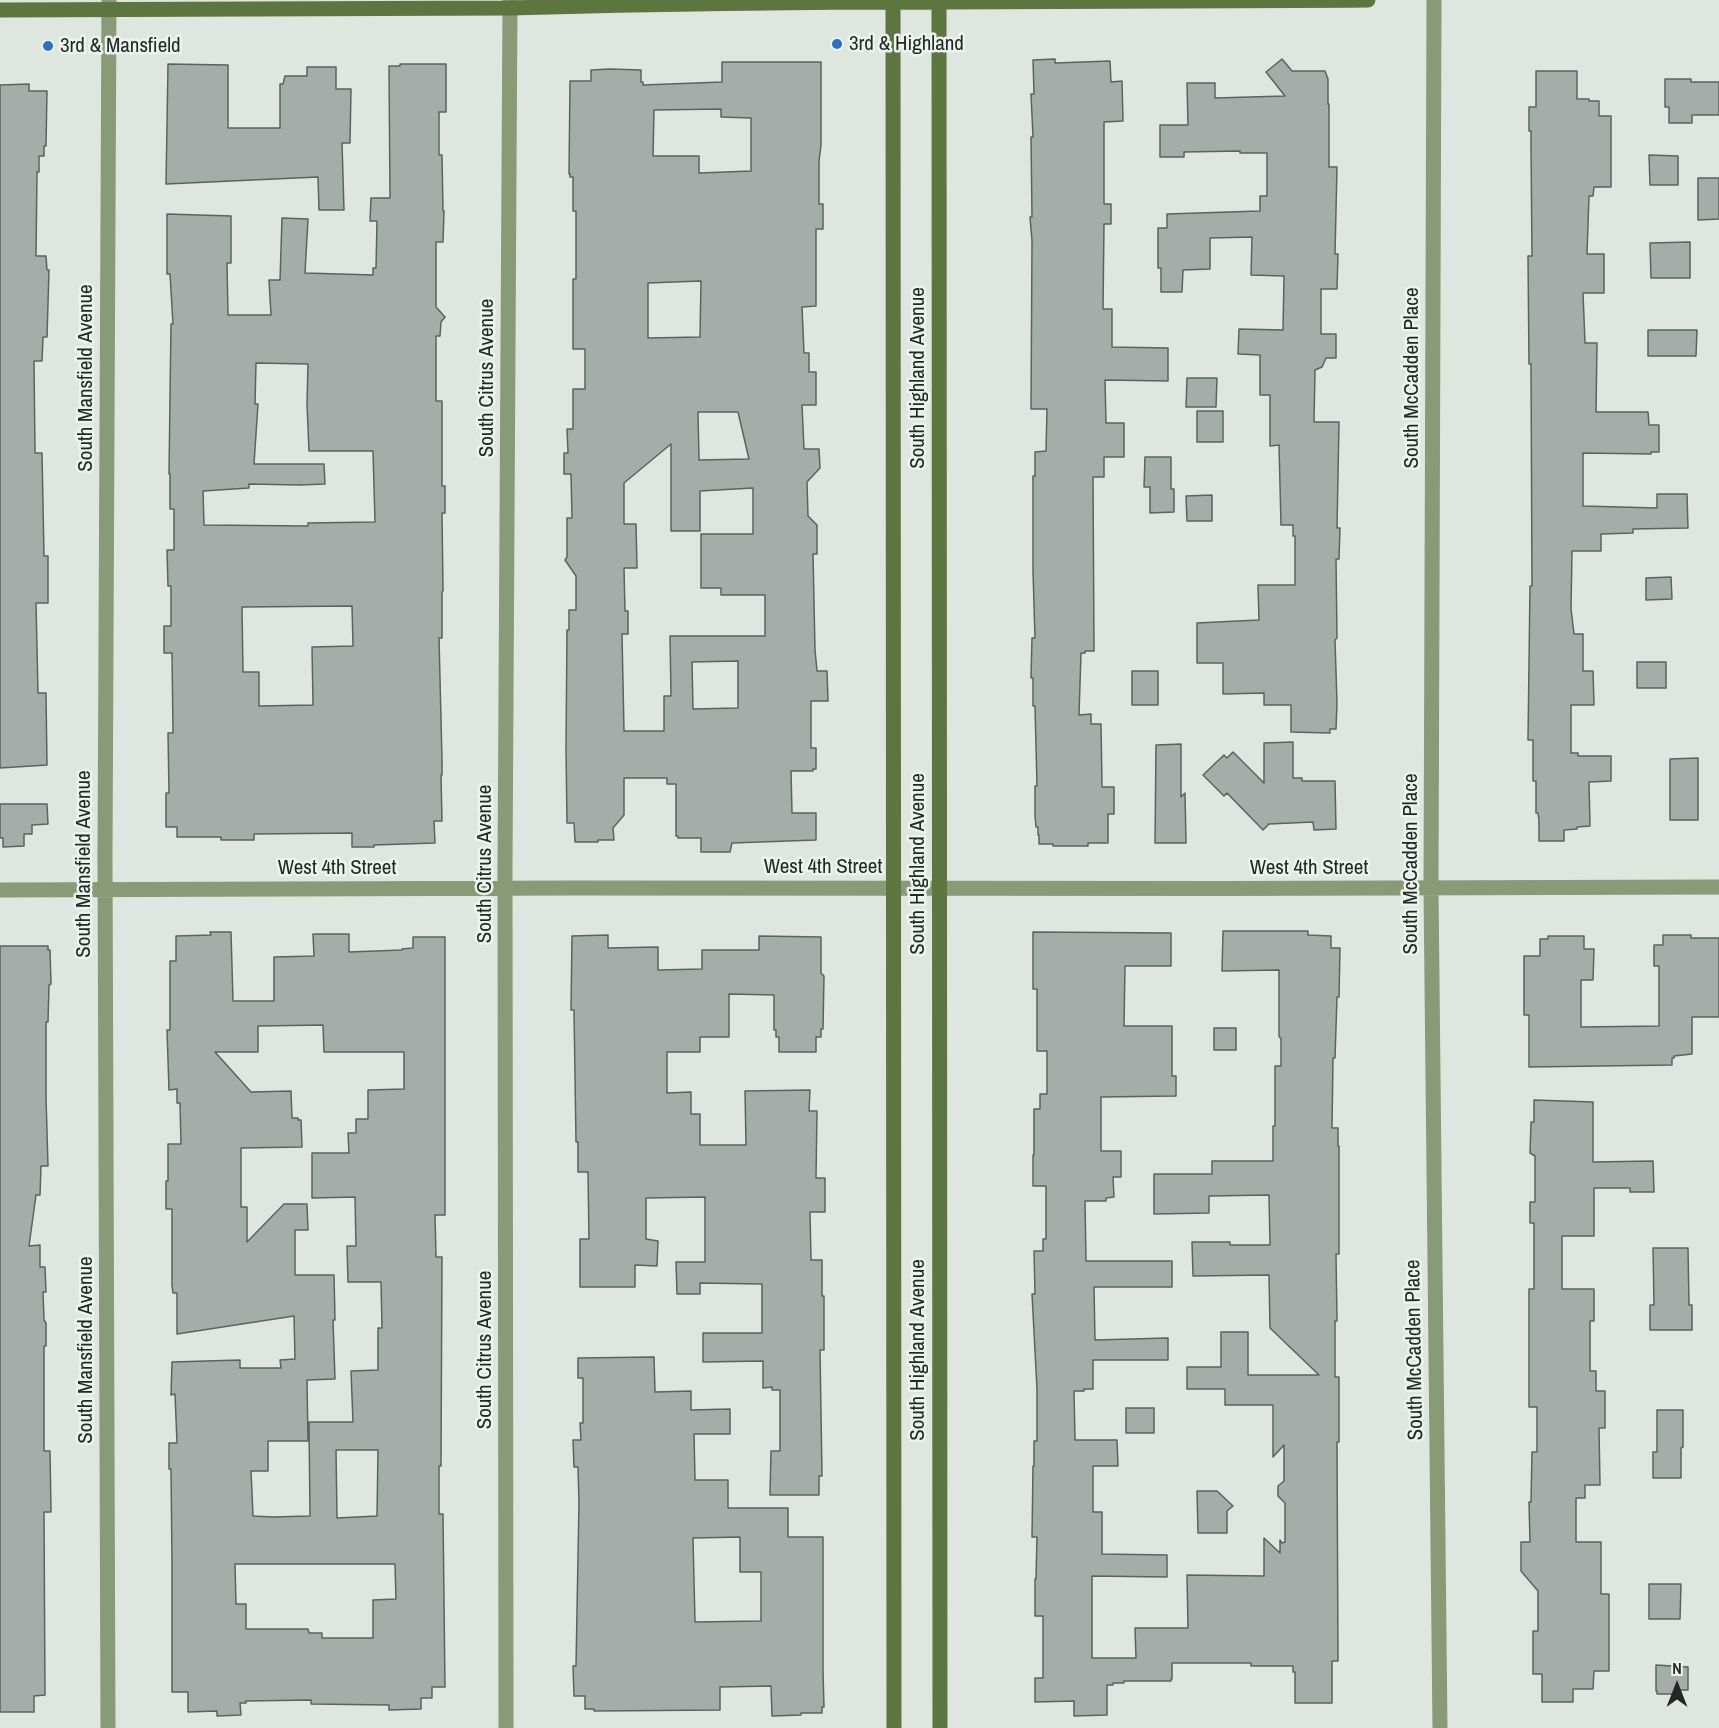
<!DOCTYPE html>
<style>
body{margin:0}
#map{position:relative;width:1719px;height:1728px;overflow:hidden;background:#dfe6e0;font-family:"Archivo Narrow",sans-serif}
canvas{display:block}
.north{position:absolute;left:1647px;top:1656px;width:60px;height:60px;-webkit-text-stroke:4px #ecf4ed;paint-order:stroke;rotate:0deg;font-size:16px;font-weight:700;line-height:24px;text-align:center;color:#252725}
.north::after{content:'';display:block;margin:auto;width:21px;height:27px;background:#252725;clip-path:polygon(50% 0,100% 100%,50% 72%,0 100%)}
</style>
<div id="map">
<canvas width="1719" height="1728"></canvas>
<div class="north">N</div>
</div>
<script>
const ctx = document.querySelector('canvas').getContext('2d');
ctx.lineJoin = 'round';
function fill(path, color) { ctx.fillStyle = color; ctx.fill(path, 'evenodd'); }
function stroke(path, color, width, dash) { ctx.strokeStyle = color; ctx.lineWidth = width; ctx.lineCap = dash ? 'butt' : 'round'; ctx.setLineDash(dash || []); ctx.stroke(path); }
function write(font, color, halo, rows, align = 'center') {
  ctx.font = font + ' "Archivo Narrow",sans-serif'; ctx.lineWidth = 5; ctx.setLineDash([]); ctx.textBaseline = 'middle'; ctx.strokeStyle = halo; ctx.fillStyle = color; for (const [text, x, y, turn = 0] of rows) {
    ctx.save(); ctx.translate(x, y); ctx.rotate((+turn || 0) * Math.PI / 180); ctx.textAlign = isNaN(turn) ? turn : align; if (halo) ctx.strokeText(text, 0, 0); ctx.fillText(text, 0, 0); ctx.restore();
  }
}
const building = new Path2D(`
 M1055,59V63L1110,61L1111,82L1122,81L1123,121L1104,122V204H1111V224H1104L1103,309H1112V347L1168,348V381L1105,380L1106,423H1124V457H1104V477H1093L1094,651H1085V653H1081L1079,715L1091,714V724H1101L1102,787H1114V814H1108V843H1088V846H1053V844H1039V835H1038V827H1036L1035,816V786H1037L1035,706H1033V678H1031L1032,638H1035L1033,571V476H1035V452L1046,451L1047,409H1031L1032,241L1030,217H1032L1031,137H1033L1031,94H1034L1033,60Z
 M1282,59L1292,71H1325L1328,79V104H1329V167H1337L1335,254H1338L1337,289H1321V334H1336V358H1326L1322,367L1315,370L1314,422H1339L1337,528H1340L1339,559H1336L1337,638L1335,640L1337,703L1336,729H1330V733L1291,732V705H1264V693L1223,694V663H1197V623L1259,620L1258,585H1295V536H1293V525H1281L1279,445L1270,446V395H1260V355L1238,354L1239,329L1283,330L1284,276L1251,275L1252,237L1210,238V269L1183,270L1182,292H1161V268H1158V228H1167V214L1260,211V196H1267V153H1240V151L1184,152V157H1160V125H1188L1187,83H1215V98L1285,96L1266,72Z
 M722,62H821V145L819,161V204H823V229H816V306L802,307L804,353H809V372H816V405H802L804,449H819L820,468L807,482L808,516L817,525V554H813L815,650L817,671H827L828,701H811V748H816V769H813V771H791L792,813H816V840L732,843L730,852H701V838H678V836H676V784H667V778H624V815L613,828L614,840H598V842H575L574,823H567L566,750L567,630H569V610H576V576L565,560L567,557V518H572L571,474H564V453H568L567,429H573V389H585V349H573V279H576V211H573V177H570V174H569L570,81H591V70L610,69L641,70V82H643V85L722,82ZM721,109V117L751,118V171L699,173V156H653L654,110ZM701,281L700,337L648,338V283ZM698,412H738L749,459L699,460ZM671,444V531H700V491L753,488V534H701V588H721V595H765V636H670L671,696H664V731H624L622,634H628V611H625L624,568H637L636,524H624V483ZM738,661V708L693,709L692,662Z
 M168,64L228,65V128H280V84H283L285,76H307V67H336V89H351L350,143H342L344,210H319L318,177L166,184Z
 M400,64H446V112H439V155H442L443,211H444L443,242H436V307L445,317L441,322L440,336H436V401H442V486H445V513H442L443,591L442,592V638H439L442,760V775H441L442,821H434L435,843L374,845V847H352V833L254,834V840H221V837H177V827H166V793H169L168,733H173L172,653H164V626H171V586H168L167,550H174V509H170V474H169L171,324H173L170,274H167V214L231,216V263H227L228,315H271L269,280H280L282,218L308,219L305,273L373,275V268H376L377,221H370L371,198H390L389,66H400ZM256,363L308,364L307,404L309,451H373L375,522L308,523V526L204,525L203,491L249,488V484L300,485L325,484L324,464H254L258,404H255ZM352,606L353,646L312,647L313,705L259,706V672H243L242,607Z
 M1536,71H1577V99H1589V101H1599V116H1611V187H1594L1593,196H1589L1587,254H1604V293H1583L1585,343H1597L1596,412H1648L1649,425H1659V452H1651V454L1583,453V506L1657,508V494H1687L1688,528L1633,529V533L1601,534V551H1572L1571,609L1574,634H1583V671H1593L1594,705H1571V753H1578V756H1611V781L1589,782L1590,826L1577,827V829L1564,830V841H1539V820L1538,813H1536V781H1533V740H1528L1530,586H1532L1531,364H1529L1528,256H1532L1531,146V131H1529V107H1536Z
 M1665,79H1691V82H1719V115H1692V123H1669V107H1665Z
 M29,84V91H47L46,146H44V156H39V172H37L36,256H46L47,270H49L47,337H43L42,361H34L35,453H42L44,556H48V603H36L38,693H46L47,765L0,768V85Z
 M1649,155L1678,156V185H1650Z
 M1698,178H1719V219L1698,220Z
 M1690,242V278H1651L1650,243Z
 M1648,330H1697L1696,356H1648Z
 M1187,378H1217L1216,407H1186Z
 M1197,411H1223V442H1197Z
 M1145,457H1171V489H1174V512L1150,513V487H1144Z
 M1212,495V521H1187L1186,496Z
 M1671,577L1672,599L1646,600V578Z
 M1637,662H1666V688H1637Z
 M1132,671H1158V705H1132Z
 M1293,742V778H1302V781H1335L1336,829L1314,830L1313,822L1269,824L1263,830L1227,793L1224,796L1203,775L1224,755L1227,758L1233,752L1264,783V743Z
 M1181,744V797L1185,793L1186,843H1155L1156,745Z
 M1698,758V820H1670V759Z
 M0,804H47L48,824L32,825V834H24V846L3,847V838H0Z
 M1223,931H1308V935L1331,936V948H1340L1339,997H1337L1335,1058H1333L1332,1128H1338V1146H1339V1254H1336L1337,1321H1335V1377H1339V1442H1337L1338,1661H1332V1703H1295V1672H1293V1666H1251V1663H1172V1679H1171V1681H1124V1683H1113V1685H1107V1715L1074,1716V1701L1035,1702V1678H1043V1616H1035V1579H1036L1037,1537H1032L1033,1466H1034V1441H1037V1389L1032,1294H1035L1034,1251H1043V1239H1046V1186H1033V1155H1034V1109H1040V1094H1047V1051H1037V989H1033V932L1171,933V966H1125L1124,1026H1172V1076H1176V1096L1101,1097V1151H1121V1177H1113L1114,1197L1106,1198V1201H1085L1086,1261H1172V1287H1094L1095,1340L1168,1338V1360H1093V1389H1084V1391H1074L1075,1440H1117L1118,1466H1093V1512H1102V1554L1167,1555V1577L1092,1576V1658H1136L1135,1628H1188L1187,1575L1264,1576V1538L1280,1553V1540L1282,1543L1285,1542V1503L1278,1496V1486L1284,1481V1445L1273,1457V1405H1225V1389H1187V1367H1221V1332H1248V1375H1319L1270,1328L1269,1275L1193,1276L1192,1242H1230V1245H1270L1269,1195L1209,1196V1213L1154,1214V1174H1212V1161H1273V1126H1275V1066H1281V1039L1279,1036V970L1222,971Z
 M210,932H231L233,1001H274V957L314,956L313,934H349V952L402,950V949L413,948V937H445V1215H435L436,1257H442L441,1462V1466H439V1514H443L445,1687H432V1698H421V1709L389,1710V1705L311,1704V1700L246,1701V1703H240L241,1715L217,1716V1711L188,1712V1692H172V1562L171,1469H169V1443H177L175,1394L171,1395L172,1362L240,1360V1368H281L280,1360L295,1359L294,1316L177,1334V1293H173L172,1286V1209H166V1181H168V1144H181L180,1103H177V1089L169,1090L167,1030H170V961H176V936L211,935ZM323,1025L324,1052H404V1089L368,1090V1119H356V1133H348L349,1153H312V1198L355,1197L356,1246H347L348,1282H381L382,1328H378V1370L351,1371L353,1422H309L310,1516L273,1517L253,1516L251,1471H268V1441H308L307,1380L335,1379L333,1320H335L334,1275H295V1230H308L307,1204H284L247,1242V1207H241V1148L302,1147L301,1120H298V1118H292L291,1091L251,1092L215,1052H258V1026ZM336,1450H378L377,1516L337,1518ZM235,1564H395L396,1599L373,1600V1638H322V1633H309L308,1629H246V1604H236Z
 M608,935V948L658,947V970L702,969V950H759V936L821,937V973L824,976L823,1029H821V1037H816V1052H779V1037H776V1030H774V995L729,994V1037H700V1052H667V1093L691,1092V1114H700V1145H746L745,1091L810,1090L809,1111H817L816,1178H825V1212H810L811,1260H822V1296H824V1350H820L822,1476H819V1495H770L771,1451H780V1390H772V1387L763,1388V1361L703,1362V1333H762V1284L700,1283V1294H677L676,1262H705V1197L646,1198V1239L658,1241L657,1266L635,1265V1287H580V1239H589L588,1172H578V1142H576L574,1010H571L572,936Z
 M1663,935H1691V938H1719V1017H1692V1054L1674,1056V1058H1672V1065L1529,1067V1015H1524V956H1540V939H1548V936H1584V949H1594L1593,980H1581V1027L1659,1026V966H1654V945H1663Z
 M0,946H48V950H50L51,984L49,985L48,1022H46V1097L48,1166H41L40,1195H36L29,1246L40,1245V1267H45L46,1292H43L44,1320L46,1323V1346H44V1451H50L51,1512H44L45,1695L34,1696V1712H0Z
 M1214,1028H1236V1050H1214Z
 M1534,1100L1593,1102V1162L1653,1161L1654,1192H1630V1188H1594V1236H1562V1289H1594V1321H1590V1371H1596V1391H1605V1428H1599L1600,1485H1585V1498H1576V1542H1601V1594H1609V1671H1594L1593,1689H1573V1702H1542V1674H1533V1631H1538V1591L1521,1571V1542H1530L1529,1502H1531L1532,1452H1537V1407H1529V1289H1534V1223H1530V1202H1535V1156L1530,1153L1531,1122H1534Z
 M1653,1248H1688L1689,1305H1692V1330H1650V1305H1654Z
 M654,1357L655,1392L691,1391V1410L730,1409V1434H694L695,1480H728V1508H788V1537H823V1671L824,1707H822V1713H801V1715L772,1716L771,1686L720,1687V1710L594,1711V1709H585V1696H574L573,1666H576L579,1502L578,1467H574L573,1440H581L580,1423H583V1378H578V1358ZM740,1537V1572H761V1621L695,1622L693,1538Z
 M1126,1408H1154V1433H1126Z
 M1657,1410H1683V1447L1681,1448V1478H1653V1452H1657Z
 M1197,1491H1217L1233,1506L1227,1511V1533H1198Z
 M1649,1584H1681L1680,1619H1649Z
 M1656,1665L1688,1667V1690H1681L1679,1694H1657V1691H1656Z`);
const street = new Path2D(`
 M1434,0L1431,889L1440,1728
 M0,890C573,885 1146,891 1719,887
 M108,1728L105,855L109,0
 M506,1728L505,867L510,0`);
const secondary = new Path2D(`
 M893,0L894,1728
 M939,0L940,1728
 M0,10L510,8C654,4 798,2 941,2C1084,1 1226,2 1368,0`);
const markers = [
 [837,44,6,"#2b71c2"],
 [48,46,6,"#2b71c2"]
];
const poiNames = [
 ["3rd & Highland",849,44],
 ["3rd & Mansfield",60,46]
];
const streetNames = [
 ["South Mansfield Avenue",86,378,-90],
 ["South Citrus Avenue",487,378,-90],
 ["South Highland Avenue",918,378,-90],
 ["South McCadden Place",1412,378,-90],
 ["South Mansfield Avenue",84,864,-90],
 ["South Citrus Avenue",485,864,-90],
 ["South Highland Avenue",918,864,-90],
 ["South McCadden Place",1411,864,-90],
 ["West 4th Street",823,867],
 ["West 4th Street",337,868],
 ["West 4th Street",1309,868],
 ["South Mansfield Avenue",86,1350,-90],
 ["South Citrus Avenue",485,1350,-90],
 ["South Highland Avenue",918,1350,-90],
 ["South McCadden Place",1415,1350,-91]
];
fill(building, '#a4ada9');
stroke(building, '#5b6360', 1.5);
stroke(street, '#899a76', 15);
stroke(secondary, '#5d753f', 15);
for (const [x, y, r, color] of markers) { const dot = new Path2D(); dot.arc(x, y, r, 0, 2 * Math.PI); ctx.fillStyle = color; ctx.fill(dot); stroke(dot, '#ecf4ed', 2); }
write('21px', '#252725', '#ecf4ed', poiNames, 'left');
write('21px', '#252725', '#ecf4ed', streetNames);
</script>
